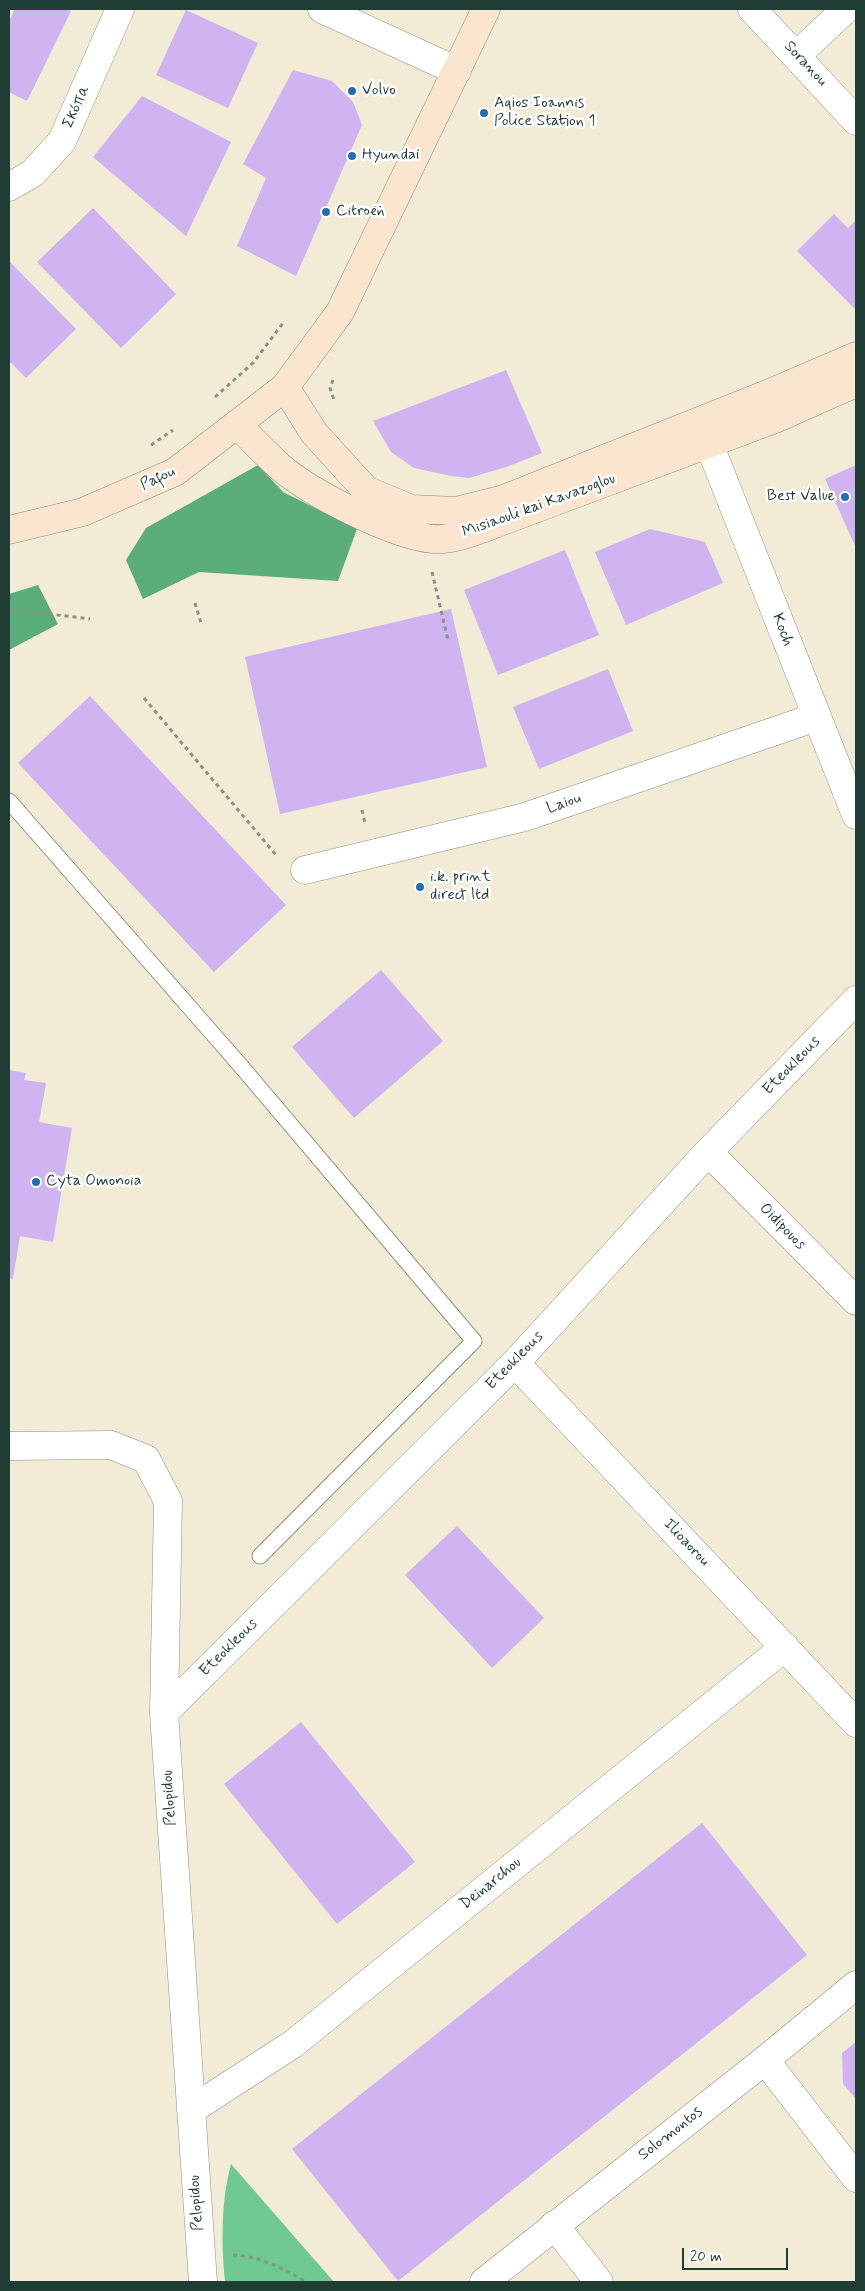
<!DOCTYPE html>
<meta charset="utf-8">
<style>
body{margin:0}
#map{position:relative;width:865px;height:2291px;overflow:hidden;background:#f2ebd5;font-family:Mynerve,sans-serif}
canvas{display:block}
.frame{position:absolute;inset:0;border:10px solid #1f3d34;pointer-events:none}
.scale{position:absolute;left:682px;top:2248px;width:106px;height:22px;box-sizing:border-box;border:2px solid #1f3d34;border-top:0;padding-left:6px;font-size:15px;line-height:18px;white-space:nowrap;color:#1f3d34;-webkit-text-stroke:4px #fff;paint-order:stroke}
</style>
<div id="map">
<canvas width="865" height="2291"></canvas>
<div class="frame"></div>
<div class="scale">20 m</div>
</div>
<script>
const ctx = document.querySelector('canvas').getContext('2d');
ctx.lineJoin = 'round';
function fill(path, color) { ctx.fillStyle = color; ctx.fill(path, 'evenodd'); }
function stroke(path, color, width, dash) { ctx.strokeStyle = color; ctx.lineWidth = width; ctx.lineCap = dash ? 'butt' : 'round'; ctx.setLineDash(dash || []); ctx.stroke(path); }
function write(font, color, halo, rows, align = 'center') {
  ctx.font = font + ' Mynerve,sans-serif'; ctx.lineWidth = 5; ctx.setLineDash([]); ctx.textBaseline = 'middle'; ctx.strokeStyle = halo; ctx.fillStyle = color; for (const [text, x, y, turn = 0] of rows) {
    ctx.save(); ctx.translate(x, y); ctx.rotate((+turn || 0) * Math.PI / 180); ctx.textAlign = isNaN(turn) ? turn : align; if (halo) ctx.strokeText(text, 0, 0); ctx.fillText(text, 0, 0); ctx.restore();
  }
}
const green = new Path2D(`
 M231,2164L334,2282H225C221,2244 221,2201 231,2164Z`);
const forest = new Path2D(`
 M258,465L283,492L357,529L338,581L199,572L143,599L126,560L146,528Z
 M38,585L58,624L9,650V594Z`);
const building = new Path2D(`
 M15,9H67L71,11L27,101L9,92V21Z
 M186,10L258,43L228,108L156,75Z
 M293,70L332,81L353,102L362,125L296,276L237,246L266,178L243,164Z
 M142,96L231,142L186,236L93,157Z
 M93,208L176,294L121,348L37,262Z
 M834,214L848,228L856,220V310L797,251Z
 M9,261L76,329L26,378L9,361Z
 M506,370L542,453L509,466L469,478L451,476L414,468L391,452L373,421Z
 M856,465V548L825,479Z
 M650,529L705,542L723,583L626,625L595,552Z
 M565,550L599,635L498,675L464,590Z
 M451,609L487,767L280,814L245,657Z
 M608,669L633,731L539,769L513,707Z
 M90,696L286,905L214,972L18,763Z
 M381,970L443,1041L354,1118L292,1047Z
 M9,1070L26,1073L24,1080L46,1083L39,1122L72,1128L53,1242L20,1236L13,1279L9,1278Z
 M457,1526L544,1618L492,1668L405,1575Z
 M301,1722L415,1862L337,1924L224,1784Z
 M702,1823L807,1955L398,2281L292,2149Z
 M856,2042V2099L843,2084L842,2053Z`);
const path = new Path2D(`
 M333,380L330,388L334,400
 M215,397L253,363L283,323
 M151,445L173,430
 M432,572L448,640
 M195,603L201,623
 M9,609L90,619
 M144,698L276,855
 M362,810L365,823
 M233,2255C261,2256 283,2269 307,2282`);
const service = new Path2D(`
 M9,801L240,1065L474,1341L260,1556`);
const minor = new Path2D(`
 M322,9L457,71
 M752,9L856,121
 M797,55L846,9
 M9,187L33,173L62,141L120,9
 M709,444L856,815
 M305,870L525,817L816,717
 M708,1152L856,1301
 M515,1363L856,1723
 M9,1446L111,1445L146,1459L168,1501L164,1713L203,2282
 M164,1713L515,1363L708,1152L856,1000
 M765,2060L856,2178
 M191,2110L293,2044L785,1647
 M554,2225L599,2282
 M484,2282L765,2060L856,1985`);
const secondary = new Path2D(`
 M285,387L314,433L366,490L411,509L456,511L504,499L765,395L856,356
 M238,425C251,439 265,453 279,466C310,493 392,535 433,539C453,541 481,529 500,522L775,419L856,383
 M9,530L83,512L175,472L285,387L340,312L486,9`);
const markers = [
 [352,91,5,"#1f6fb2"],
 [484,113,5,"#1f6fb2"],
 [352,156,5,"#1f6fb2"],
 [326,212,5,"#1f6fb2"],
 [845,497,5,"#1f6fb2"],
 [420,887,5,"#1f6fb2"],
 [36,1182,5,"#1f6fb2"]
];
const streetNames = [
 ["Soranou",805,64,47],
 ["Σκόπα",77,107,-66],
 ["Pafou",158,479,-25],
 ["Misiaouli kai Kavazoglou",539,506,-20],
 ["Koch",782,630,69],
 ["Laiou",564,804,-19],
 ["Eteokleous",792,1066,-46],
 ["Oidipouos",782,1227,45],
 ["Eteokleous",515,1361,-46],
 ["Ilioaorou",686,1543,46],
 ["Eteokleous",229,1648,-45],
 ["Pelopidou",170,1798,-94],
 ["Deinarchou",491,1884,-39],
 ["Solomontos",671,2134,-38],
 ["Pelopidou",197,2203,-94]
];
const poiNames = [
 ["Volvo",362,91],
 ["Agios Ioannis",494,104],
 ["Police Station 1",494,122],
 ["Hyundai",362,156],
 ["Citroën",336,212],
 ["Best Value",835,497,"right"],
 ["i.k. print",430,878],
 ["direct ltd",430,896],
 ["Cyta Omonoia",46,1182]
];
fill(green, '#6fc990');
fill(forest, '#5bad7a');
fill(building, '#d0b3f1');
stroke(service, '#889484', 17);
stroke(minor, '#889484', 29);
stroke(secondary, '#889484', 29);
stroke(path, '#889484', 3, [4, 4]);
stroke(service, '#fff', 15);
stroke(minor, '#fff', 28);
stroke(secondary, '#fbe5cf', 28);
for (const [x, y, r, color] of markers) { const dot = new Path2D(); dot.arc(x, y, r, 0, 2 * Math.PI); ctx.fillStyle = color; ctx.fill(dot); stroke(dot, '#fff', 2); }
write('16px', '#1f3d34', '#fff', streetNames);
write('16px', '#1f3d34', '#fff', poiNames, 'left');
</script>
